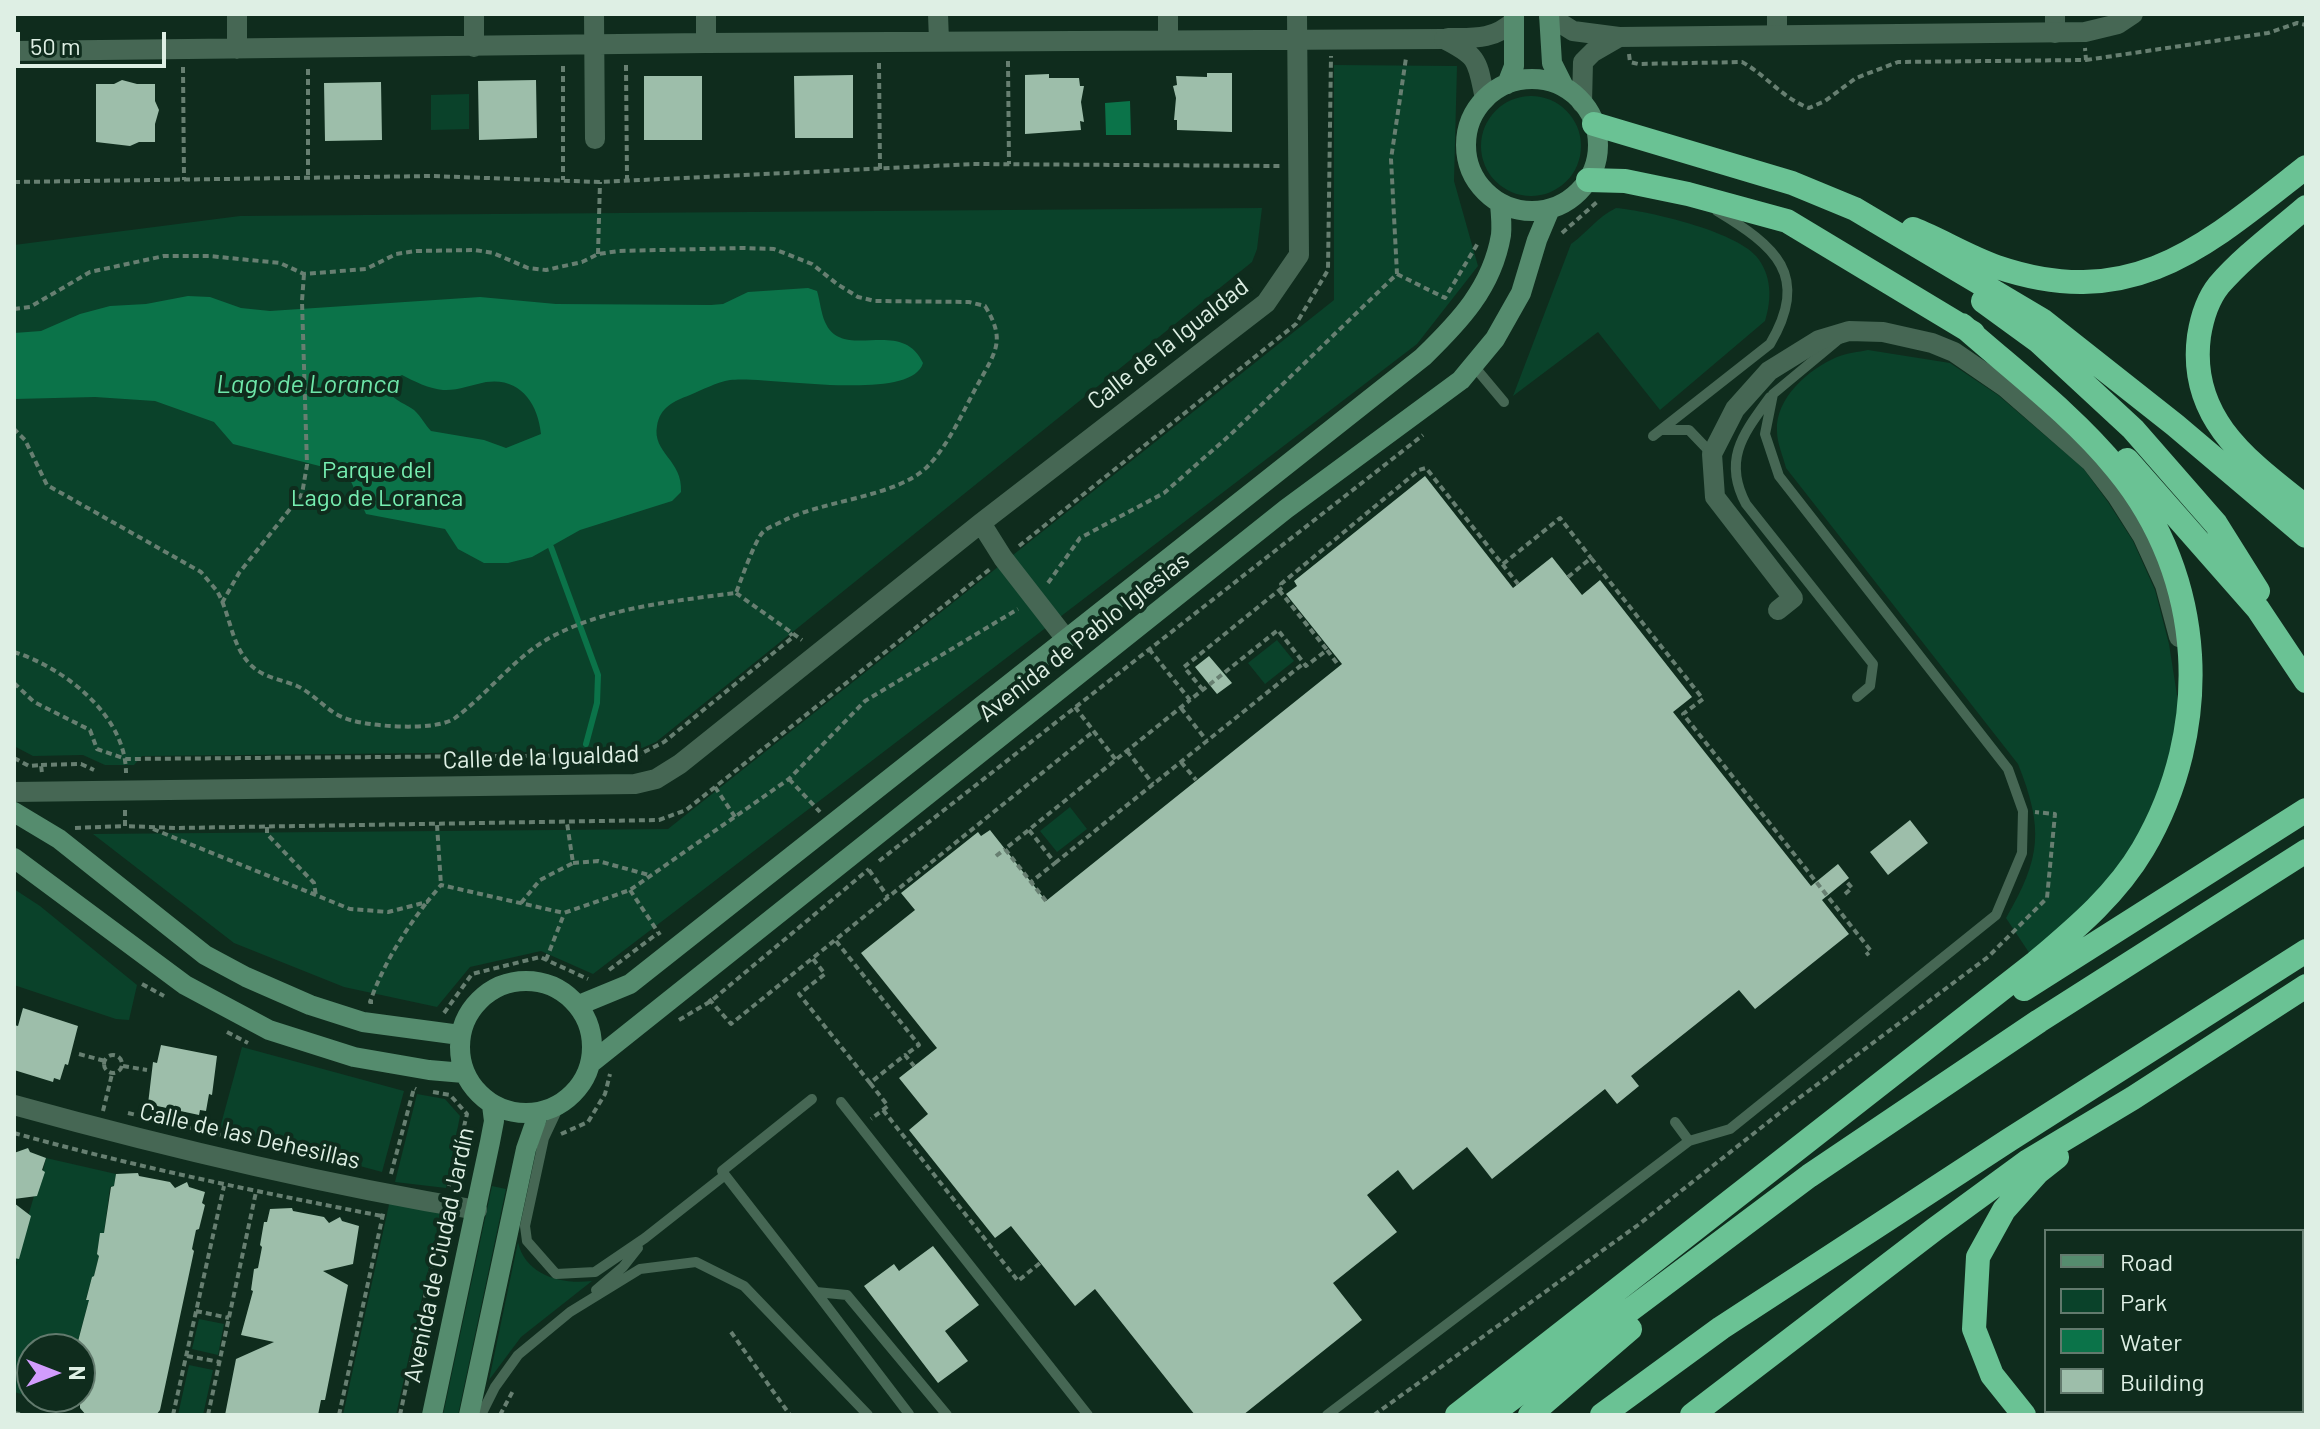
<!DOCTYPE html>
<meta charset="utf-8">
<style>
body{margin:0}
#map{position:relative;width:2320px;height:1429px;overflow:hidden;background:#0f2c1d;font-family:Barlow,sans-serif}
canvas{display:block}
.frame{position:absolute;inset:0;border:16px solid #deefe4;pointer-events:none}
.legend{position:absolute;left:2044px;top:1229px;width:260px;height:184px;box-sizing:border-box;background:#0f2c1d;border:2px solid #627a6d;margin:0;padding:10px 14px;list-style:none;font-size:24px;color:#deefe4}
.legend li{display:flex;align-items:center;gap:16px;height:40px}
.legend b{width:40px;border:2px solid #627a6d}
.north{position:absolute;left:16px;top:1333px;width:80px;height:80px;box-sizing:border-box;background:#0f2c1d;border:2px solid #627a6d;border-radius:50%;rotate:90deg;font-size:22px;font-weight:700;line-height:32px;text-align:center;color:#deefe4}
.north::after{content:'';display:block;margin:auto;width:28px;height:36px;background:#d29cfd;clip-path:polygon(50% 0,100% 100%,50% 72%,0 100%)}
.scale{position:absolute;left:16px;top:32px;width:150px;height:36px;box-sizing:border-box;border:4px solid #deefe4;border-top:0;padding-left:10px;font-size:24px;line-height:28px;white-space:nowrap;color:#deefe4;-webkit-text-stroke:6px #0f2c1d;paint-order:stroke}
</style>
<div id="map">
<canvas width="2320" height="1429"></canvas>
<div class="frame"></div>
<ul class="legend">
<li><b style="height:10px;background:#558c6e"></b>Road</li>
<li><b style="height:22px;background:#0a422a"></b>Park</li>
<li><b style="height:22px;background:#0b7349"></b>Water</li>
<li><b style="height:22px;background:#9dbeaa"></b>Building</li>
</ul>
<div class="north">N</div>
<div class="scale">50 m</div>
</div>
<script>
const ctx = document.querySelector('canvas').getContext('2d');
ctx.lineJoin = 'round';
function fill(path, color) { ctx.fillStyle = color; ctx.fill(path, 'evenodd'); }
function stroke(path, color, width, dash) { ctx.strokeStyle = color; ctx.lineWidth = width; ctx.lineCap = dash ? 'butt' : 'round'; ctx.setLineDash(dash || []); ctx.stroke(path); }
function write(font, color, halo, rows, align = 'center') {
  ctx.font = font + ' Barlow,sans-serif'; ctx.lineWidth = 8; ctx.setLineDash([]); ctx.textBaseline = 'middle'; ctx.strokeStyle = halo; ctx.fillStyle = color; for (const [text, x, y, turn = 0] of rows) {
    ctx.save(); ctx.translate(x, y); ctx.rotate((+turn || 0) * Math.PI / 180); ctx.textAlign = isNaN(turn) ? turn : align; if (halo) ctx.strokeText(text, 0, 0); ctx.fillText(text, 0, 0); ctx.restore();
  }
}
const green = new Path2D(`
 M1334,65L1457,66L1454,181L1478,266L1417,344L593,974L541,951L470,967L437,1007L344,987L234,943L93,834L668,829L1334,300Z
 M469,94V129L431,130V95Z
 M1481 146a50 50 0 1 1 100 0a50 50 0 1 1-100 0Z
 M1262,208L1257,249L1252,262L656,742L642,748L622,751L142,756L134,765H105L83,755L33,756L14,746V245L240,216Z
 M1616,208C1649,211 1734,231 1756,256C1772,275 1772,299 1765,321L1660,410L1598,332L1513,396L1571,244C1588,232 1597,217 1616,208Z
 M1868,350L1950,363L1998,395L2083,468L2108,502L2133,541L2155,590L2169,644L2179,708L2165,778L2133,846L2089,903L2030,954L2006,918C2041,858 2044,829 2018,764L1786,468C1783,456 1777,443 1777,431C1775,398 1809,369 1837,357C1847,353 1858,352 1868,350Z
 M1277,640L1294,661L1265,684L1248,663Z
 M1070,807L1087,829L1057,852L1040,831Z
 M14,889L40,906L137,985L129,1020L116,1019L14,985Z
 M242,1047L404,1091L382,1172L220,1128Z
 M417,1094L445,1099L460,1116L446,1188L395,1182Z
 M46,1158L116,1174L114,1186L110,1187L104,1233L100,1234L97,1254L99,1256L94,1276L92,1277L86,1299L89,1300L77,1344L80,1345L79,1349H32V1397L14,1392V1274L17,1262L15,1261L34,1196L37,1195Z
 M492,1186L506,1189L458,1415H443Z
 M390,1200L442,1208L396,1415H343Z
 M518,1242C525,1275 561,1285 592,1281L521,1337L489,1380Z
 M199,1319L224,1324L218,1355L192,1349Z
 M189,1365L213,1370L203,1415H178Z`);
const water = new Path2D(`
 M1130,101L1131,135H1106L1105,103Z
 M808,288L817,291C820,301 821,313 825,322C843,363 901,316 923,363C911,404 766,375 730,380C717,382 702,390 690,395C674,401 660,407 657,426C652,453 683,460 681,492L672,501L580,530L532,557L508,563H484L458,549L445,529L366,514L347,473L233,444L214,422L155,401L95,397L14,399V333L41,331L80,314L110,306L146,304L188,296L210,297L241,308L270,311L480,297L556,304L711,305L723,304L748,292ZM402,375C413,381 430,389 443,390C457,391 471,385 486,382C520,377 538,403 541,434L506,448L484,440L431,431C425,425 421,416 414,410C400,400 393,402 385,384Z`);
const stream = new Path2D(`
 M551,547L598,675L597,703L586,744`);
const building = new Path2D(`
 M1207,73H1232V132L1177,130V120H1174L1176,98L1173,86L1177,85L1176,76L1207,77Z
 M1049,74V78H1079L1080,86H1084L1081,102L1084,122L1080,121L1081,130L1025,134V75Z
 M853,75V138H795L794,76Z
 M644,76H702V140H644Z
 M122,80L137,84H155V101L159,110L155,124V142H139L130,146L96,142V84H114Z
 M536,80L537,138L479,140L478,81Z
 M381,82L382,140L325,141L324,83Z
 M1425,476L1513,588L1552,557L1582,595L1600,580L1692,697L1673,712L1811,886L1838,864L1849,878L1822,900L1849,934L1755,1009L1739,990L1631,1076L1639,1086L1617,1104L1605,1089L1492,1179L1467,1147L1413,1190L1398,1170L1367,1195L1397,1232L1333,1283L1362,1320L1243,1415H1195L1095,1289L1075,1306L1011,1226L995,1238L909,1130L928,1114L899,1078L937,1048L861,953L915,910L901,893L978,832L981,836L990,830L1046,901L1342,664L1286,594L1297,586L1294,581Z
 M1209,656L1232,683L1217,694L1195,667Z
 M1910,820L1928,843L1888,875L1870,852Z
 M23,1008L78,1026L68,1065L65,1064L60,1080L54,1078L53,1082L14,1070V1025L18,1026Z
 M161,1045L217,1056L212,1095L209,1094L206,1111L200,1110L199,1115L148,1104L153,1062L157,1063Z
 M28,1148L30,1152L46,1158L42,1170L45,1172L37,1196L14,1199V1153Z
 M138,1173L139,1176L170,1182L175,1188L187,1182L189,1187L205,1192L202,1203L205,1205L199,1229L196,1230L192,1249L194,1251L160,1410L156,1415H86L80,1408V1345H77L89,1300H86L92,1277L94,1276L99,1256L97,1254L100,1233H104L111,1187L114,1186L116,1174Z
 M14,1203L31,1216L19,1259L14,1258Z
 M292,1208L293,1211L324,1217L329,1223L340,1217L342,1221L359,1226L353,1264L323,1271L348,1285L325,1400H321L318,1415H225L236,1359L274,1342L241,1335L253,1291L251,1290L254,1269L258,1268L262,1247L260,1245L264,1222H267L270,1209Z
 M933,1246L979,1305L945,1331L968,1361L938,1383L864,1286L894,1264L899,1271Z`);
const path = new Path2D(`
 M1629,54L1630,62L1638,64L1742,62C1766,75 1782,98 1809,108L1825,101L1856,78L1898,62L2086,60L2085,48
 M2086,60L2268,33L2297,23L2306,25
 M1008,61L1009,164
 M879,63L880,169
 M626,65L627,180
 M563,66V180
 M183,67L184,180
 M308,69V178
 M2306,72V73
 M14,182L431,176L600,182L973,164L1280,166
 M1562,233L1597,202
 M598,254L600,182
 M1397,274L1445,298L1478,243
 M14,309L30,307L90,272L164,256H209L280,263L304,274L366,269L396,254L416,251L475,250L493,253L528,268L546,270L582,262L598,254L619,251L744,248L774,249L812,264L837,284L858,297L875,301L969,302L985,306C1006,340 996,351 978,384C963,411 949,445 927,467C896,497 825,500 785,520C778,524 768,527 763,532C755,540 741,580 736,593C674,601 609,607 553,636C515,656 489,693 455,718C437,732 363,727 342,717C326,710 314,694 297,686C283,680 265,678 253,667C231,648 231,615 217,591C212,585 206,578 201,572L47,485L25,440L14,429
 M1019,546L1296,324L1328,270L1331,56
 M1503,564L1560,518L1591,558
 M1568,577L1591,558L1703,699L1683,714L1871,951L1866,955
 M1048,583L1080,538L1164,493L1230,435L1397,274L1391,159L1406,58
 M1279,590L1327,650
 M736,593L802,640
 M222,603L239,573L302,494L307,465L302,301L304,274
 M1149,649L1190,700L1278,630L1306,666L1327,650L1339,666
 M14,652C65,668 126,716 126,773
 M14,683L34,702L90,730L97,749L126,759L638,755L664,742L793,637L790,633
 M1203,690L1184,667L1283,587L1281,584L1419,470L1426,468L1518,584
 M1075,707L1116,760
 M1181,708L1207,741
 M1127,751L1153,784
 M14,758L29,766L41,765L42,773
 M1181,762L1196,780
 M41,765L81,764L94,770
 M789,779L820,812
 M715,787L735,817
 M125,810V826L177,828L659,820L686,810L990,569
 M437,825L441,885
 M267,827V834L314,883L316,896
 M75,828L125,826
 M153,829L350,909L388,912L427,902L441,885L564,913L630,890L789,779L865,701L1018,609
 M1029,830L1055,863L1031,882
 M996,856L1005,849
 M879,861L1423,435
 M573,863L598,861L649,875
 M1055,863L1304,663
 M869,870L888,897
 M630,890L660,935
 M1845,894L1852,888L1846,881
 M1046,901L1005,849L1190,700
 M521,903L540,880L573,863L567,823
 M836,941L919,1045L905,1055
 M813,959L825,974L799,994L870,1083L905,1055L914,1066
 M546,960L564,914
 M609,970L658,933
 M142,984L164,996
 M709,999L731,1024L1094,731
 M373,1002H370C383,965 403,933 427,902
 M444,1013L472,974L540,957L588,979
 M679,1020L711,1001L869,869
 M227,1032L248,1043
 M79,1054L105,1061
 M104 1064a9 9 0 1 1 18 0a9 9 0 1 1-18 0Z
 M123,1066L147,1070
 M870,1083L888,1106L871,1119
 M433,1092L450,1095L467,1114L462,1135
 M883,1110L1018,1281L1040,1263
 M103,1111L112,1074
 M128,1113L326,1159
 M14,1133C136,1167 258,1192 382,1216
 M561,1134L588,1122L605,1094L610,1074
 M391,1174L414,1088L416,1089
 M449,1186L462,1135L473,1138
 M196,1311L229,1318
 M731,1332L790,1415
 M187,1356L220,1362
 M14,1413L24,1415
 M173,1415L224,1186
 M208,1415L256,1192
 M339,1415L384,1210
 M400,1415L441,1222
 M500,1415L514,1389
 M1374,1415L1638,1225L1791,1104L1988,957L2047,898L2055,814L2035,812`);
const service = new Path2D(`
 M1473,365L1504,402
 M1770,397C1744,433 1722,459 1746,504L1873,664L1870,686L1857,697
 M1661,430H1689L1712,454
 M1653,436L1770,344C1811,275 1775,246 1717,211
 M841,1102L1088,1415
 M560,1104L544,1138L525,1226L527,1241L556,1274L595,1272L645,1238L725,1175L722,1171L812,1099
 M1675,1122L1689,1141
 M725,1175L816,1292L847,1295L947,1415
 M596,1290L623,1267L638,1248
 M816,1292L909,1414
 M481,1415L495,1387L518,1355L570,1312L640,1269L696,1262L744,1286L868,1415
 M1327,1415L1689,1141L1730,1129L1996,915L2022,853L2023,811L2008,769L1779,476L1765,434L1773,394L1838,340`);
const minor = new Path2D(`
 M237,14V49
 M474,14V47
 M594,14L595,139
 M706,14V43
 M938,14L939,41
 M1168,14V39
 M1777,14V35
 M2055,14V33
 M14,51L706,43L1444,39
 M981,523L1003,558L1066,639
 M1778,610L1793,598L1715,497L1712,454L1735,409L1769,371L1819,340L1849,331L1883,332L1932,343L1954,352L2005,387L2091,462L2117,496L2143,537L2165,585L2179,637
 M14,792L635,784L656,779L680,764L981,523L1266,303L1299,255L1297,14
 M14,1105C166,1147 321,1184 477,1210`);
const tertiary = new Path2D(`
 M1549,16L1573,31L1619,37L2085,32L2118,24L2133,14
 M1448,38C1474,38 1494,40 1514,21
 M1444,39C1480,57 1477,61 1485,99
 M1582,103L1583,62L1593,52L1619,37`);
const secondary = new Path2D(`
 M1549,14L1552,63L1564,87
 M1466 145a66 66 0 1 1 132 0a66 66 0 1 1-132 0Z
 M1507,84L1514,66V14
 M14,812L59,839L205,955L246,977L310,1005L363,1022L460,1035
 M14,858L185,985L269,1030L354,1057L429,1070L464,1073
 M460 1047a66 66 0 1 1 132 0a66 66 0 1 1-132 0Z
 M579,1005L630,984L1423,357C1459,322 1492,288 1501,235C1502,225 1501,214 1500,204
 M591,1063L1286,509L1461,380L1495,339L1521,293L1537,240L1550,209
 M432,1415L490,1142L494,1121L492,1105
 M469,1415L526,1149L539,1112`);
const motorway = new Path2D(`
 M1594,124L1792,183L1855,209L2042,320L2175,425L2306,536
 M1588,180L1625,181L1688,194L1787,221L1973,333
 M2306,207C2277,232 2244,256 2219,285C2207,300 2202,317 2199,336C2188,419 2248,461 2306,507
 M1913,229C1941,240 1968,257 1997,267C2133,313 2205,246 2306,167
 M1983,301L2038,341L2133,429L2216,524L2258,591
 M2127,460L2258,609L2306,681
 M2024,989L2306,810
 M2302,1401L2306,1398
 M1457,1415L2035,963C2075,929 2116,895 2143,849C2213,729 2207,578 2117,469C2073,415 2014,371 1962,325
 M1490,1415L1809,1176L2039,1021L2306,851
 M1530,1415L1630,1329
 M1602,1415L1721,1328L2009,1140L2306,951
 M1692,1415L1935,1229L2028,1161L2133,1098L2306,986
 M2024,1415L1992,1375L1974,1329L1978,1257L2004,1210L2038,1172L2057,1157
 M2280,1415L2286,1411`);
const streetNames = [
 ["Calle de la Igualdad",1168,344,-38],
 ["Avenida de Pablo Iglesias",1084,637,-38],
 ["Calle de la Igualdad",541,757,-2],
 ["Calle de las Dehesillas",250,1136,13],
 ["Avenida de Ciudad Jardín",439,1255,-78]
];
const parkNames = [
 ["Parque del",377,470],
 ["Lago de Loranca",377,498]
];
const waterNames = [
 ["Lago de Loranca",308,384]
];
fill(green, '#0a422a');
fill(water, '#0b7349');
stroke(stream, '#0b7349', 6);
fill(building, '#9dbeaa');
stroke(path, '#677f71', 4, [6, 4]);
stroke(service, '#466754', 10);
stroke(minor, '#466754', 20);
stroke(tertiary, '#466754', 20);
stroke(secondary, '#558c6e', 20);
stroke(motorway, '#6ac294', 24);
write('24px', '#deefe4', '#0f2c1d', streetNames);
write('24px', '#77eeb1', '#0f2c1d', parkNames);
write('italic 26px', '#6ee6a9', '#0f2c1d', waterNames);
</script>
